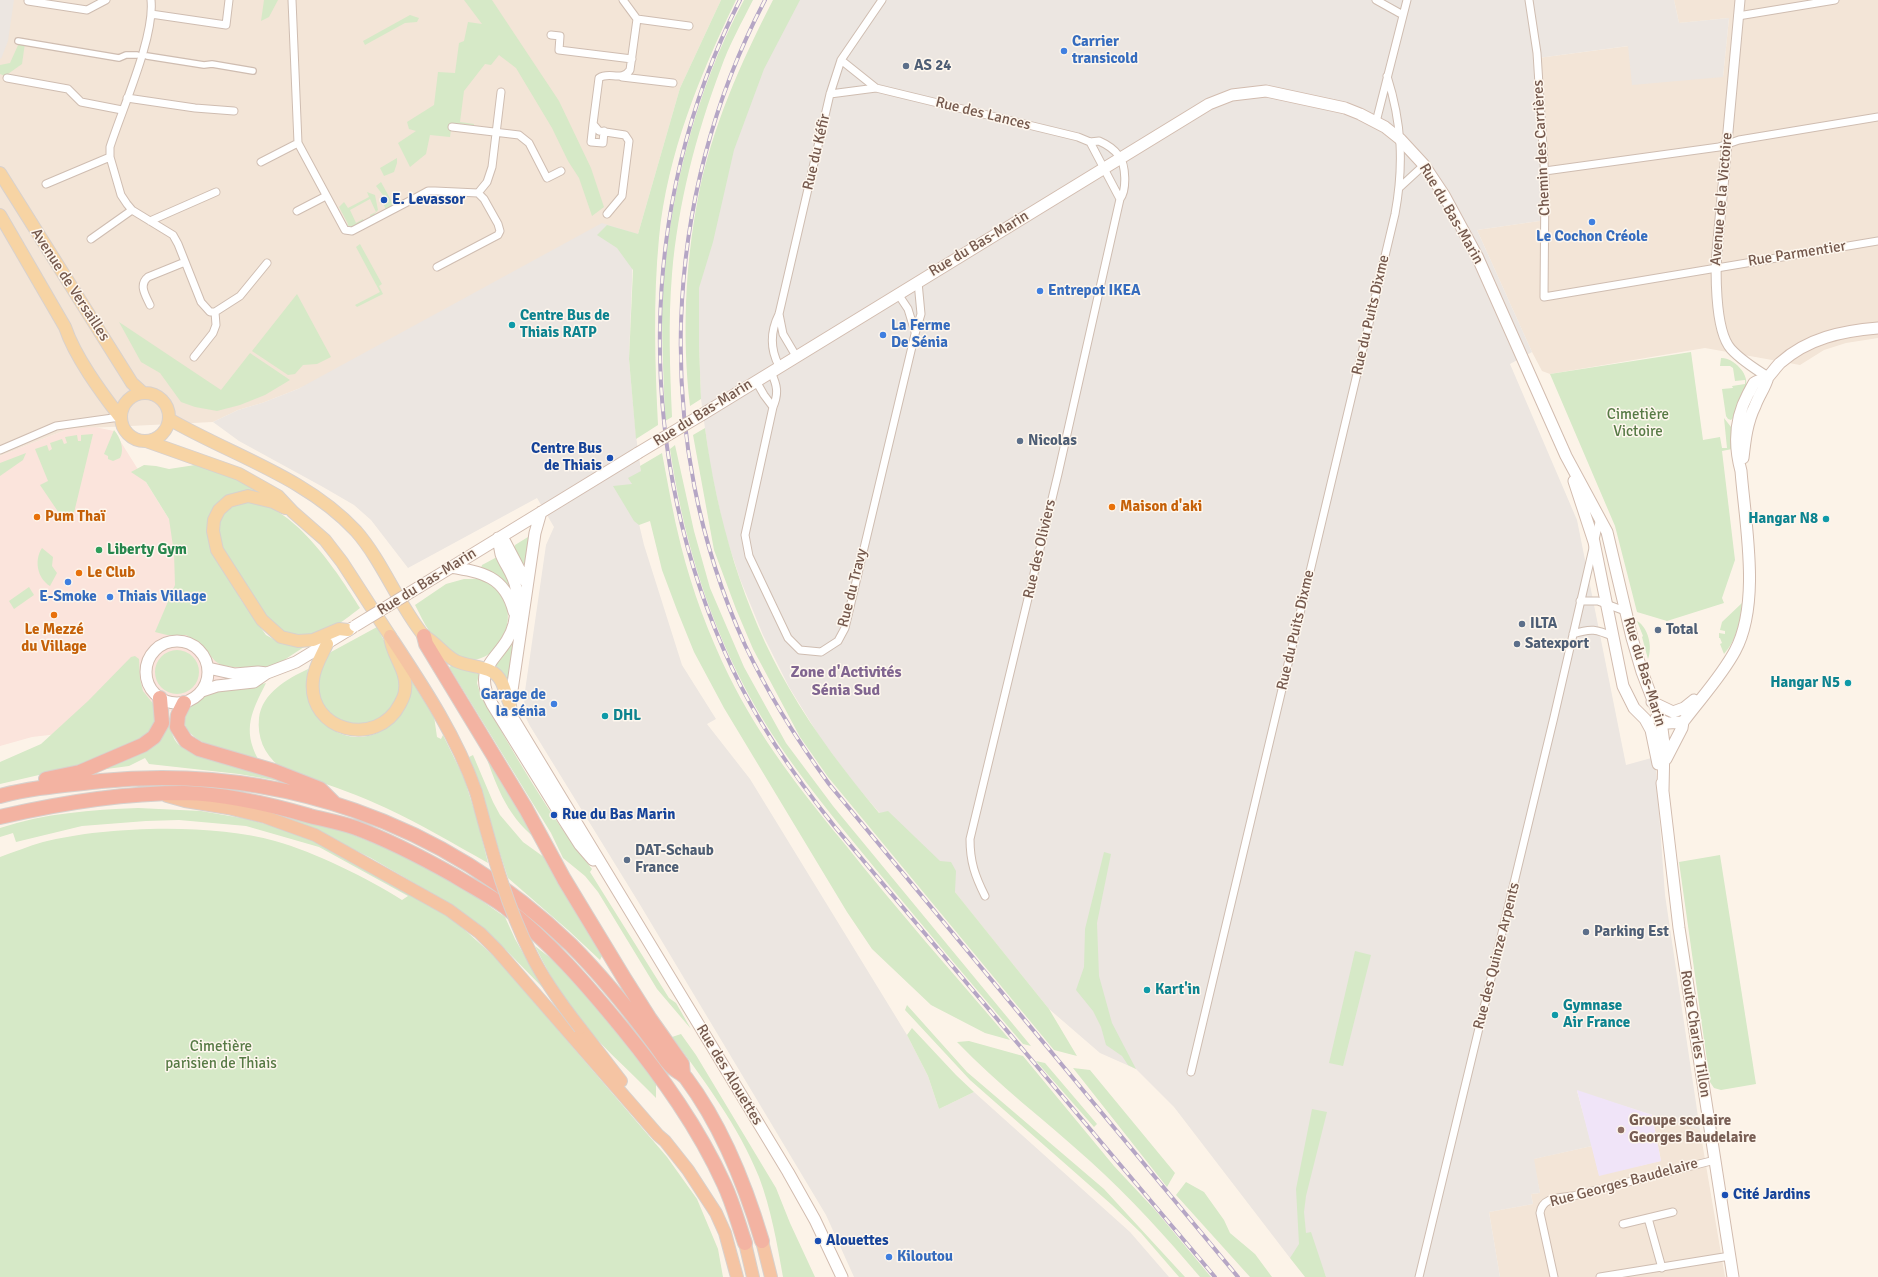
<!DOCTYPE html>
<meta charset="utf-8">
<style>
body{margin:0}
canvas{display:block;background:#fcf3e8}
</style>
<canvas width="1878" height="1277"></canvas>
<script>
const ctx = document.querySelector('canvas').getContext('2d');
ctx.lineJoin = 'round';
function fill(path, color) { ctx.fillStyle = color; ctx.fill(path, 'evenodd'); }
function stroke(path, color, width, dash) { ctx.strokeStyle = color; ctx.lineWidth = width; ctx.lineCap = dash ? 'butt' : 'round'; ctx.setLineDash(dash || []); ctx.stroke(path); }
function write(font, color, halo, rows, align = 'center') {
  ctx.font = font + ' Signika,sans-serif'; ctx.lineWidth = 3; ctx.setLineDash([]); ctx.textBaseline = 'middle'; ctx.strokeStyle = halo; ctx.fillStyle = color; for (const [text, x, y, turn = 0] of rows) {
    ctx.save(); ctx.translate(x, y); ctx.rotate((+turn || 0) * Math.PI / 180); ctx.textAlign = isNaN(turn) ? turn : align; if (halo) ctx.strokeText(text, 0, 0); ctx.fillText(text, 0, 0); ctx.restore();
  }
}
const residential = new Path2D(`
 M0,0H721L680,88L638,234L298,389L262,403L238,410L213,422L68,429L0,456Z
 M1674,0H1878V338L1846,343L1824,350L1800,365L1705,348L1550,374L1542,371L1532,352L1477,230L1546,220L1538,58L1629,46L1723,77L1729,18L1679,23Z
 M1652,1115L1700,1130L1725,1277H1500L1489,1212L1533,1204L1531,1194L1540,1193L1533,1159L1592,1146L1599,1175L1661,1161Z`);
const commercial = new Path2D(`
 M95,427L114,431L262,668L166,713L127,726L32,737L0,746V456L68,429Z`);
const industrial = new Path2D(`
 M0,0H14L8,41L1,59L0,58Z
 M780,0H1674L1679,23L1729,18L1723,77L1632,85L1628,46L1538,58L1546,220L1477,230L1532,352L1510,364L1577,520L1626,765L1655,757L1665,895L1700,1130L1577,1091L1592,1146L1534,1159L1540,1193L1531,1194L1533,1204L1489,1212L1500,1277H1326L1315,1249L1290,1258L1174,1107L1136,1069L1100,1053L1049,1009L946,881L883,817L853,782L821,739L789,687L763,635L740,579L724,530L710,465L701,399L699,345V288L705,249L761,35Z
 M602,223L638,234L633,253L629,359L636,436L641,471L630,486L644,545L682,665L716,719L707,724L750,779L907,1035L928,1076L939,1109L974,1092L1130,1232L1169,1277H854L826,1215L639,903L530,726L525,716L524,698L546,545L554,527L537,498L408,568L371,520L354,505L323,487L239,441L213,422L238,410L262,403L298,389Z`);
const education = new Path2D(`
 M1577,1090L1652,1115L1661,1161L1599,1176Z`);
const green = new Path2D(`
 M264,0H278L269,17L261,21Z
 M464,0H492L559,101L591,168L604,207L592,216L579,178L568,161L552,128L516,68L499,55L491,65L485,64L464,91L460,122L474,124V126L452,123L450,137L430,135L426,154L410,167L398,143L416,131L409,129L407,122L434,105L438,72L455,73L459,43L464,41L468,22L482,24Z
 M721,0H736C700,75 667,154 659,238C653,300 655,363 658,425L636,439L629,359L633,270L617,248L597,235L607,225L638,234L680,88Z
 M744,0H753C742,22 729,45 721,68C696,134 678,204 672,274C668,322 670,369 672,417L665,421C664,385 662,350 662,315C665,210 694,92 744,0Z
 M773,0H800L764,69L734,150L713,242L699,288V345L701,399L690,406C682,337 685,266 698,198C711,129 741,62 773,0Z
 M410,15L419,18L417,22L405,23L365,45L363,41Z
 M19,43H25L22,64L5,76L0,74V65L10,63Z
 M397,158V163L394,172L384,176L380,168Z
 M381,182L392,202L396,200L399,204L386,210L383,203L386,202V199L376,186Z
 M367,192L375,195L378,210L371,218L370,215L376,212L370,199L350,210L356,223L363,219L364,222C358,224 353,229 347,225L348,224L339,207L344,202L348,208L369,197Z
 M360,244L382,284L379,286L383,294L357,307L355,305L380,292L356,247Z
 M297,294L331,357L317,364L303,365L295,374L288,375L252,351Z
 M119,322L221,390L250,353L290,380L265,395L240,405L217,411L195,407L181,402L160,373L141,362Z
 M1691,352L1703,440L1720,437L1722,448H1727L1724,418L1731,427L1732,449L1722,451L1735,560L1722,598L1724,603L1667,621L1637,612L1615,526L1550,374Z
 M1721,358C1732,357 1749,373 1746,385L1733,418L1731,420L1728,419L1726,416L1722,389L1733,388L1732,386L1745,384V380L1735,381L1733,368L1730,366H1720Z
 M705,428C717,518 743,609 789,688C815,733 846,773 879,813L888,811L940,861L951,862L956,871L955,892L1049,1009L1077,1056L1054,1050L828,777L800,737L753,649L736,609L714,550L693,435Z
 M114,430C120,437 125,449 120,458L113,461L108,459V456L104,454Z
 M93,434L72,521L65,522L40,485L48,481L35,449L47,445L49,451L52,449L50,443L62,439L64,444L67,443L65,437L77,435L78,441H81V435Z
 M675,445L694,531L710,588L744,667L786,743L833,806L1031,1046L1023,1044C975,988 927,931 879,873C830,813 779,754 743,684C705,610 682,531 670,449Z
 M26,453L23,460L0,476V463Z
 M662,453C668,484 673,515 681,546C692,590 709,635 729,676C759,737 801,791 844,843C897,910 954,974 1010,1040L985,1033L931,1005L872,949L847,912L724,708L694,652L677,610L662,570L650,521L639,525L634,521L613,486L632,484L628,478L641,471L640,466Z
 M144,465L156,466L169,469L195,465L213,468L256,488L260,494L222,500L214,553L241,600L266,635L282,644L304,647L278,664L262,668L233,667L221,665L215,661L200,643L186,635H167L155,632L175,585L174,553L169,519L146,482L131,472Z
 M252,501C296,509 337,571 360,608C341,623 323,637 298,636C290,636 279,630 273,625C257,610 247,588 236,570C231,561 224,552 220,543C218,539 217,524 219,520C224,507 240,502 252,501Z
 M528,537L530,538L525,569L514,548L515,545Z
 M42,548L53,557L52,566L57,573L50,586C37,578 34,560 42,548Z
 M497,557L510,583L509,585L481,568L482,565Z
 M464,579C471,579 480,578 486,580C493,584 497,589 501,595C518,617 502,658 472,660C456,661 438,644 430,632C424,624 420,614 415,605L446,584Z
 M29,587L34,595L14,609L9,601Z
 M1742,603C1740,622 1737,639 1724,654L1720,644L1722,643L1720,638H1719V633L1725,634V631L1720,630L1722,622Z
 M1637,621C1648,627 1653,647 1648,659L1642,637L1643,636Z
 M377,627L392,656L398,674L400,689L390,712L371,725H344L326,711L318,697L319,668L331,652Z
 M515,636L510,682H507L495,665L509,648Z
 M155 672a22 22 0 1 1 44 0a22 22 0 1 1-44 0Z
 M135,656L139,659L140,679L143,691L155,706L157,716L150,733L138,742L73,769L52,772L0,784V762L41,744L88,701L131,657Z
 M453,665L467,671L479,674L477,683L480,693C513,753 549,815 592,869L590,872L669,998L676,1003L691,1029L657,989L598,892L585,876L563,858L551,833L449,667Z
 M308,669C307,680 306,691 311,702C326,741 372,750 398,716C407,706 410,696 411,683L414,682L434,716L437,737L441,739L443,735L464,778L477,819L488,863C454,844 421,824 386,808C361,796 334,787 307,777C299,774 286,771 279,766C264,754 257,737 259,718C262,693 287,679 308,669Z
 M266,683C252,711 242,729 258,759C233,752 175,745 184,708L200,700L204,694L213,689H241Z
 M169,720C171,729 172,739 179,745C195,759 256,771 279,777V781L239,774L149,764L145,758L129,766L99,770L159,740Z
 M482,746L536,839C504,813 496,783 482,746Z
 M473,755L493,802L500,815L523,842L548,860L604,952L600,960L568,930L508,878L469,757Z
 M138,808L201,811L247,819L294,832L319,843L446,913L497,959L667,1157L697,1199L718,1249L723,1277H0V857C14,852 29,846 43,842C106,826 212,823 275,841C315,852 367,878 402,900L408,896L319,847L246,826L179,820L146,821L82,826L16,842L13,833L0,837V828C45,813 91,810 138,808Z
 M288,815L333,827L401,854L472,894L505,917L515,939L543,988L506,950L469,918L447,902L371,858L327,836L286,820Z
 M1104,852L1111,854L1097,923L1099,976L1112,1023L1136,1069L1128,1065L1122,1056L1106,1045L1101,1027L1093,1011L1076,990L1084,967L1085,929Z
 M1720,855L1756,1084L1721,1090L1714,1088L1710,1082L1679,862Z
 M535,946L549,957L568,974L604,1017L656,1083V1098C628,1069 596,1042 572,1010C558,990 546,968 535,946Z
 M1355,951L1371,955L1343,1066L1329,1063Z
 M907,1005L967,1072L1104,1189L1185,1277H1179L1141,1233L1112,1205L970,1080L905,1010Z
 M912,1028L956,1075L974,1092L939,1109L928,1076L907,1035Z
 M681,1034L696,1055L776,1188L790,1223L815,1277H783C777,1243 771,1209 759,1177C739,1127 704,1080 672,1037Z
 M969,1041L1023,1056L1114,1166L1156,1211L1211,1277H1200C1166,1237 1130,1197 1090,1161C1046,1121 998,1085 957,1042Z
 M1036,1061L1045,1063L1097,1124L1094,1127Z
 M1073,1068L1090,1070L1175,1173L1167,1187Z
 M1312,1109L1327,1112L1306,1196L1304,1212L1306,1233L1311,1232L1326,1277H1305L1290,1258L1299,1244L1296,1189Z
 M1186,1182L1204,1192L1224,1220L1230,1233L1255,1254L1272,1277H1250L1176,1195Z`);
const pedestrian = new Path2D(`
 M18,41L119,58L126,55H137
 M147,56L204,65L212,64L253,71`);
const minor = new Path2D(`
 M151,0C155,37 122,109 110,147V157L121,195L127,204L132,210L173,235L178,244L201,302L210,312H215
 M292,0L298,143L345,230L352,231L417,197L428,191H435L478,193L484,199L498,224L500,231L498,235L437,267
 M1376,0L1403,15
 M1529,0L1537,53L1545,179L1544,297L1878,241
 M28,1L87,10L106,0
 M151,14L226,25L229,0
 M1738,16L1835,0
 M637,19L689,26
 M551,35L560,36L559,50L632,59
 M841,60L876,88
 M622,77L673,83
 M7,78L68,89L81,102L122,110
 M830,94L876,88L1078,137L1090,142L1099,141C1106,144 1114,149 1119,156C1126,165 1127,190 1120,199L1058,474L970,839C970,862 975,876 985,896
 M127,98L195,108L234,111
 M1376,122L1407,0
 M593,124L591,142L603,143L604,131
 M452,127L519,135L529,143L547,178L561,171
 M1090,142L1120,199
 M261,162L298,143
 M1545,171L1719,147L1739,140L1878,117
 M46,184L110,157
 M1399,188L1424,165
 M478,193L487,182L492,167L501,92
 M297,211L326,196
 M607,214L622,196L629,141L625,135L599,131L593,124L599,78C609,71 622,82 630,70L637,19L623,0
 M150,221L216,192
 M91,239L132,210
 M898,294L908,309L915,332
 M150,305C146,296 138,285 148,277L185,262
 M779,314L783,334L796,356
 M194,357L213,333L216,325L215,312L240,296L267,263
 M779,366C770,349 770,332 779,314L830,94L841,60L882,0
 M771,372C777,385 779,393 773,407L745,535L749,556L788,638L800,650L821,652L838,641L845,628L915,334L921,314L918,282
 M756,381L764,395L773,407
 M0,450L56,426L120,417
 M1580,601H1598L1625,611
 M1573,634C1591,628 1596,629 1614,637
 M1191,1072L1395,214C1404,165 1402,123 1387,76
 M1648,1218L1662,1268
 M1623,1224L1673,1212
 M1419,1277L1554,717L1600,518
 M1554,1277L1540,1213C1542,1197 1559,1198 1573,1196L1715,1160
 M1600,1277L1730,1256`);
const tertiary = new Path2D(`
 M1740,0L1718,241C1715,265 1714,330 1731,349C1741,360 1755,369 1768,377`);
const secondary = new Path2D(`
 M703,414L1209,104L1232,95L1266,91L1345,108L1360,114L1385,127L1400,139L1424,165L1444,195L1477,256L1566,456L1607,532L1632,638L1642,672L1661,721L1664,744L1663,790
 M1743,458C1745,440 1747,422 1755,406C1759,395 1765,388 1768,377
 M1574,481L1594,542L1623,686L1634,708L1645,719L1651,730L1658,764
 M541,512L535,533L510,704L513,718L788,1172L815,1220L842,1277
 M498,538C499,543 500,549 501,554C505,565 514,575 516,588C519,599 516,613 514,624C505,659 469,663 492,704L557,809L580,845L593,860
 M498,538L505,542L527,584
 M450,567C482,572 505,576 514,612
 M419,587L638,453
 M146 672a31 31 0 1 1 62 0a31 31 0 1 1-62 0Z
 M208,668L235,674L258,672L267,673
 M202,691L217,686L254,682L267,673L296,662L352,628
 M1652,702L1673,712L1684,708L1694,700
 M1656,718L1668,723L1683,722
 M1666,759L1682,728L1683,722C1700,699 1721,677 1735,651C1761,603 1745,523 1741,471C1734,445 1735,418 1748,394C1750,391 1752,386 1754,383C1757,380 1764,380 1768,377C1772,373 1776,367 1780,363C1808,338 1842,331 1878,328
 M1662,783L1679,928L1733,1277`);
const primary = new Path2D(`
 M0,173L132,383L143,393
 M0,215L65,327C75,357 101,392 120,417
 M121 417a24 24 0 1 1 48 0a24 24 0 1 1-48 0Z
 M169,419C231,455 306,477 356,531C383,562 398,604 424,636C437,643 444,655 456,661C471,668 493,665 501,681C505,688 506,697 510,704
 M146,441L239,474L278,496L293,512L325,540L342,562L390,636C391,655 408,670 405,690C405,695 402,700 400,704C377,749 307,731 313,680C314,667 322,655 327,644
 M285,508L273,502L248,496L229,501L219,510L214,520L213,531L217,550L262,620L281,637L298,641L313,640L339,629L348,630`);
const trunk = new Path2D(`
 M390,636C423,686 456,735 476,792
 M167,796L185,801L228,808L265,817L315,835L449,910L480,933L497,950L658,1135L665,1141L688,1170L716,1213L725,1233L737,1277
 M580,1028L621,1081
 M762,1241L771,1277
 M745,1243L753,1277`);
const motorway = new Path2D(`
 M424,636L426,644L526,809L564,879L624,978L650,1019L682,1064L683,1074
 M184,703L178,715L177,727L186,741L199,749L274,771L320,789L334,803
 M46,779L80,772L143,745L154,737L162,723L160,698
 M0,796C33,787 67,785 101,781C278,764 444,822 571,945C602,976 630,1011 656,1046C661,1053 665,1060 671,1066C675,1071 682,1073 686,1078C722,1126 745,1184 762,1241
 M0,817C60,803 122,793 184,793C227,794 269,804 310,816C326,820 342,823 356,828C391,841 423,858 455,876C471,886 489,895 504,906C549,941 587,985 623,1029C662,1077 698,1127 724,1184C733,1203 738,1223 745,1243`);
const rail = new Path2D(`
 M740,0C635,206 634,459 732,668C759,726 795,777 835,827L1215,1277
 M765,0C661,198 652,441 745,645C768,694 797,740 829,784L1238,1277`);
const secondaryBridge = new Path2D(`
 M638,453L703,414
 M355,626L419,587`);
const trunkBridge = new Path2D(`
 M476,792C491,847 505,903 531,954C544,981 562,1005 580,1028`);
const markers = [
 [1064,51,4,"#3f7fe0"],
 [906,66,4,"#5c6f8a"],
 [384,200,4,"#1a4fb4"],
 [1592,222,4,"#3f7fe0"],
 [1040,291,4,"#3f7fe0"],
 [512,325,4,"#0f9aa8"],
 [883,335,4,"#3f7fe0"],
 [1020,441,4,"#5c6f8a"],
 [610,458,4,"#1a4fb4"],
 [1112,507,4,"#e8710a"],
 [37,517,4,"#e8710a"],
 [1826,519,4,"#0f9aa8"],
 [99,550,4,"#2e9e5b"],
 [79,573,4,"#e8710a"],
 [68,582,4,"#3f7fe0"],
 [110,597,4,"#3f7fe0"],
 [54,615,4,"#e8710a"],
 [1522,624,4,"#5c6f8a"],
 [1658,630,4,"#5c6f8a"],
 [1517,644,4,"#5c6f8a"],
 [1848,683,4,"#0f9aa8"],
 [554,704,4,"#3f7fe0"],
 [605,716,4,"#0f9aa8"],
 [554,815,4,"#1a4fb4"],
 [627,860,4,"#5c6f8a"],
 [1586,932,4,"#5c6f8a"],
 [1147,990,4,"#0f9aa8"],
 [1555,1015,4,"#0f9aa8"],
 [1621,1130,4,"#8d6e63"],
 [1725,1195,4,"#1a4fb4"],
 [818,1241,4,"#1a4fb4"],
 [889,1257,4,"#3f7fe0"]
];
const shopNames = [
 ["Carrier",1072,42],
 ["transicold",1072,59],
 ["Le Cochon Créole",1592,237,"center"],
 ["Entrepot IKEA",1048,291],
 ["La Ferme",891,326],
 ["De Sénia",891,343],
 ["E-Smoke",68,597,"center"],
 ["Thiais Village",118,597],
 ["Garage de",546,695,"right"],
 ["la sénia",546,712,"right"],
 ["Kiloutou",897,1257]
];
const serviceNames = [
 ["AS 24",914,66],
 ["Nicolas",1028,441],
 ["ILTA",1530,624],
 ["Total",1666,630],
 ["Satexport",1525,644],
 ["DAT-Schaub",635,851],
 ["France",635,868],
 ["Parking Est",1594,932]
];
const streetNames = [
 ["Rue des Lances",983,114,14],
 ["Chemin des Carrières",1542,148,-93],
 ["Rue du Kéfir",817,152,-77],
 ["Avenue de la Victoire",1722,199,-85],
 ["Rue du Bas-Marin",1451,214,60],
 ["Rue du Bas-Marin",979,244,-31],
 ["Rue Parmentier",1797,254,-9],
 ["Avenue de Versailles",70,285,57],
 ["Rue du Puits Dixme",1371,315,-77],
 ["Rue du Bas-Marin",703,413,-32],
 ["Rue des Oliviers",1040,549,-77],
 ["Rue du Bas-Marin",427,582,-32],
 ["Rue du Travy",853,588,-76],
 ["Rue du Puits Dixme",1296,630,-77],
 ["Rue du Bas-Marin",1644,672,73],
 ["Rue des Quinze Arpents",1497,956,-76],
 ["Route Charles Tillon",1695,1034,81],
 ["Rue des Alouettes",729,1075,59],
 ["Rue Georges Baudelaire",1624,1183,-15]
];
const transitNames = [
 ["E. Levassor",392,200],
 ["Centre Bus",602,449,"right"],
 ["de Thiais",602,466,"right"],
 ["Rue du Bas Marin",562,815],
 ["Cité Jardins",1733,1195],
 ["Alouettes",826,1241]
];
const cultureNames = [
 ["Centre Bus de",520,316],
 ["Thiais RATP",520,333],
 ["Hangar N8",1818,519,"right"],
 ["Hangar N5",1840,683,"right"],
 ["DHL",613,716],
 ["Kart'in",1155,990],
 ["Gymnase",1563,1006],
 ["Air France",1563,1023]
];
const parkNames = [
 ["Cimetière",1638,415],
 ["Victoire",1638,432],
 ["Cimetière",221,1047],
 ["parisien de Thiais",221,1064]
];
const foodNames = [
 ["Maison d'aki",1120,507],
 ["Pum Thaï",45,517],
 ["Le Club",87,573],
 ["Le Mezzé",54,630,"center"],
 ["du Village",54,647,"center"]
];
const leisureNames = [
 ["Liberty Gym",107,550]
];
const educationNames = [
 ["Groupe scolaire",1629,1121],
 ["Georges Baudelaire",1629,1138]
];
const neighbourhoodNames = [
 ["Zone d'Activités",846,673],
 ["Sénia Sud",846,691]
];
fill(residential, '#f3e5d7');
fill(commercial, '#fbe4dc');
fill(industrial, '#ece6e1');
fill(education, '#f0e4f8');
fill(green, '#d6e9c7');
stroke(pedestrian, '#cfbdb1', 8);
stroke(minor, '#cfbdb1', 9);
stroke(tertiary, '#cfbdb1', 11);
stroke(secondary, '#d2bcaf', 13);
stroke(primary, '#d8d1cd', 14);
stroke(trunk, '#d8d1cd', 14);
stroke(motorway, '#d8d1cd', 16);
stroke(pedestrian, '#fff', 5.5);
stroke(minor, '#fff', 7);
stroke(tertiary, '#fff', 9);
stroke(secondary, '#fff', 11);
stroke(primary, '#f7d4a4', 12);
stroke(trunk, '#f5c4a3', 12);
stroke(motorway, '#f3b3a2', 14);
stroke(rail, '#b5a6c5', 4);
stroke(rail, '#fef7ee', 2.5, [8]);
stroke(secondaryBridge, '#d2bcaf', 13, []);
stroke(trunkBridge, '#d8d1cd', 14, []);
stroke(secondaryBridge, '#fff', 11);
stroke(trunkBridge, '#f5c4a3', 12);
for (const [x, y, r, color] of markers) { const dot = new Path2D(); dot.arc(x, y, r, 0, 2 * Math.PI); ctx.fillStyle = color; ctx.fill(dot); stroke(dot, '#fef7ee', 1.5); }
write('bold 15px', '#366cbe', '#fef7ee', shopNames, 'left');
write('bold 15px', '#4e5e75', '#fef7ee', serviceNames, 'left');
write('15px', '#75594d', '#fef7ee', streetNames);
write('bold 15px', '#164399', '#fef7ee', transitNames, 'left');
write('bold 15px', '#0d838f', '#fef7ee', cultureNames, 'left');
write('15px', '#577a45', '#fef7ee', parkNames);
write('bold 15px', '#c56008', '#fef7ee', foodNames, 'left');
write('bold 15px', '#27864d', '#fef7ee', leisureNames, 'left');
write('bold 15px', '#785e54', '#fef7ee', educationNames, 'left');
write('bold 16px', '#806590', '#fef7ee', neighbourhoodNames);
</script>
